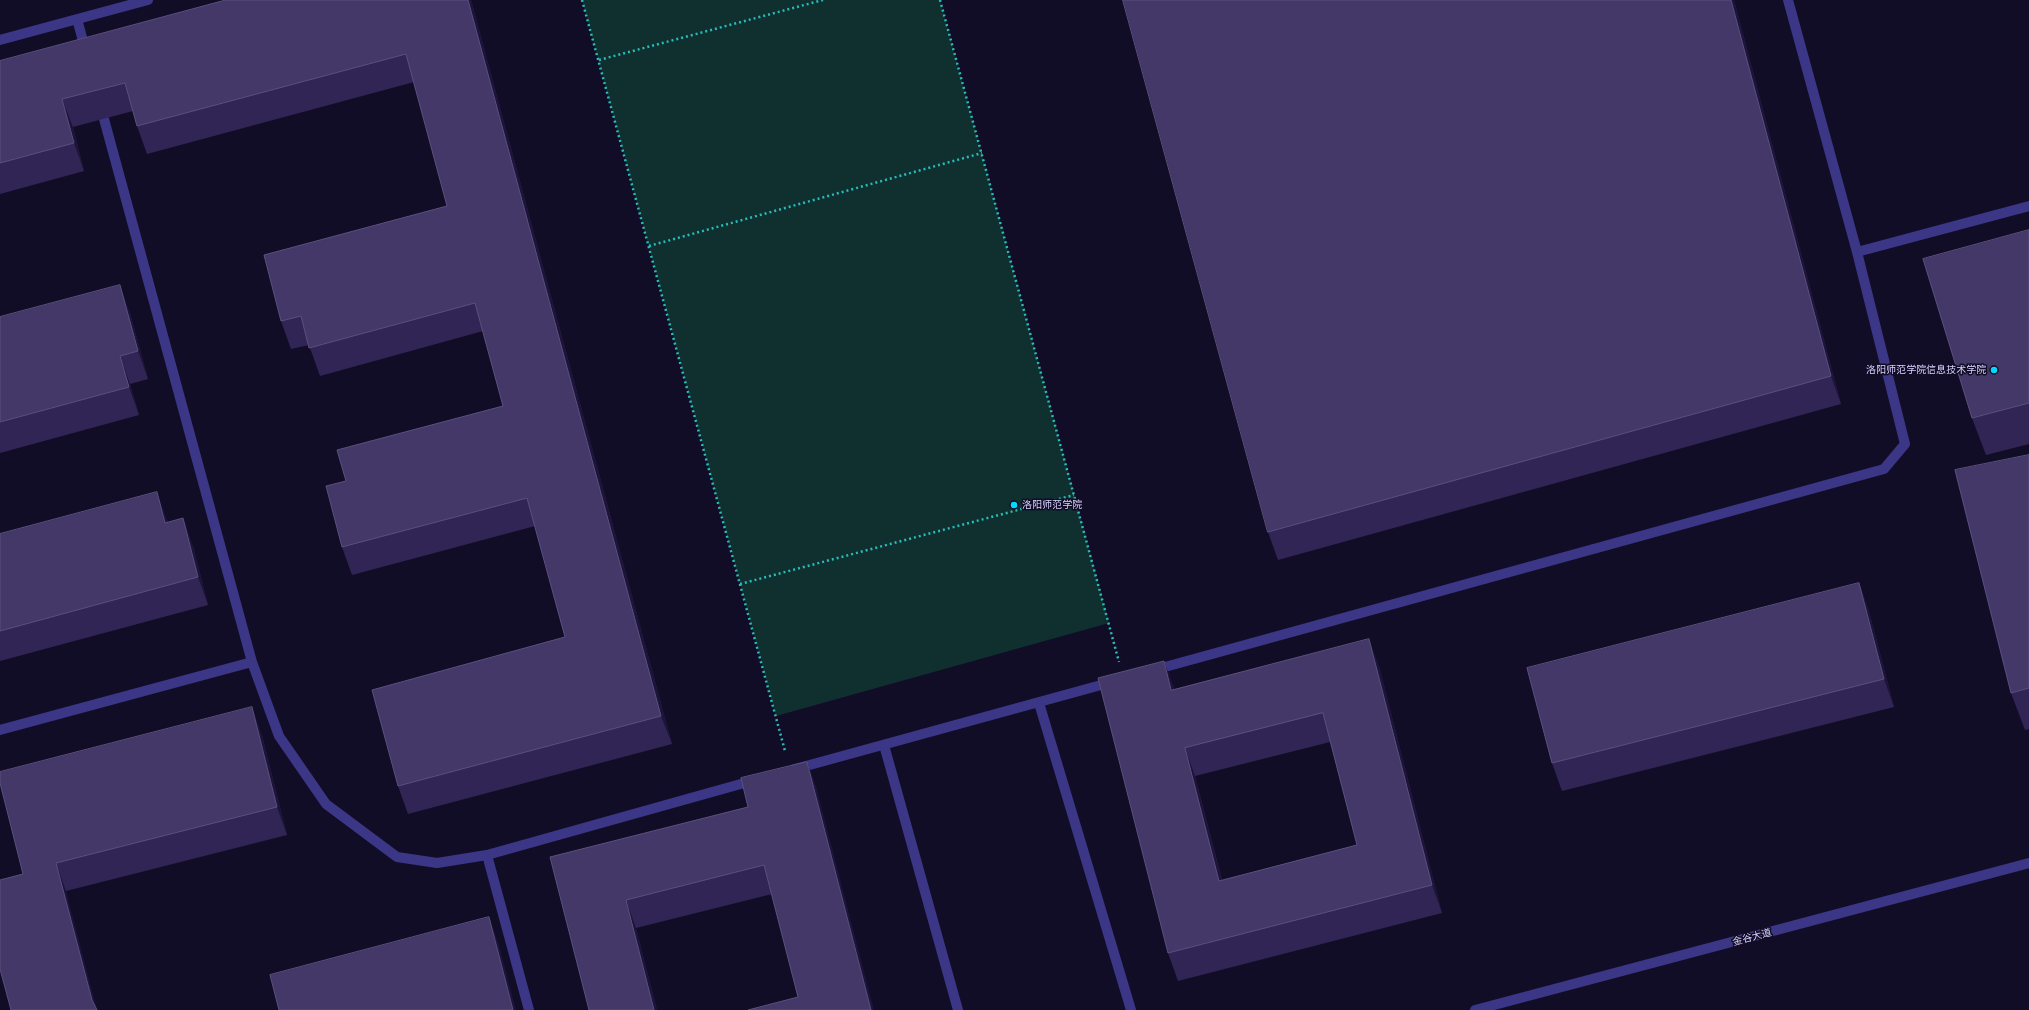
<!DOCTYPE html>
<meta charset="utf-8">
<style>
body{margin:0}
canvas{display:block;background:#120d26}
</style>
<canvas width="2029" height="1010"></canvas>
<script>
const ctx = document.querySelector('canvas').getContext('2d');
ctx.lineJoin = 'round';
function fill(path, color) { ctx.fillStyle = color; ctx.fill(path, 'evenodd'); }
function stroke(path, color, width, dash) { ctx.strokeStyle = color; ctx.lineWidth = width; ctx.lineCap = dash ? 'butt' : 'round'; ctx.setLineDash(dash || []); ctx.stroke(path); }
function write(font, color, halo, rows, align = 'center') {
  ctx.font = font + ' Barlow,"Noto Sans SC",sans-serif'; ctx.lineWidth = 3; ctx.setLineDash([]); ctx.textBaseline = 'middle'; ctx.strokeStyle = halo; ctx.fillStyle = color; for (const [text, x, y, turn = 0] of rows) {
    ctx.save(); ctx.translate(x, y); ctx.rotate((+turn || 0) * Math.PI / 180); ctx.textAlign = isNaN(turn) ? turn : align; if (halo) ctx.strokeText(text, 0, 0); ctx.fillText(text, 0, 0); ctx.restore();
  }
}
const green = new Path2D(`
 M582,0H940L1109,623L776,716Z`);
const path = new Path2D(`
 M582,0L785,751
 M940,0L1119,662
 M599,60L823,0
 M649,246L982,153
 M740,584L1074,495`);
const minor = new Path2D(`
 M77,19L86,52
 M0,40L148,0
 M104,119L252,662
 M1857,252L2029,206
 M1154,670L1884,469L1905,444L1857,252L1788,0
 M1039,703L1131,1010
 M0,730L252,662L279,736L326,804L397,857L437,863L487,855L529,1010
 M884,745L958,1010
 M795,769L1112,682
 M487,855L755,780
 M1475,1010L2029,863`);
const wall = new Path2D(`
 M226,0H471L672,744L408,814L398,786L565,637L535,526L352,575L342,547L346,481L503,406L483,331L320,376L309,345L291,349L281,321L447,206L414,82L147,154L137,126L133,111L73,127L84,171L0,194V61Z
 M1734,0L1841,404L1278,560L1268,532Z
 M2029,230V444L1986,455L1972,418Z
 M130,313L148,379L130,384L139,415L0,453V317Z
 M2029,455V729L2025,730L2011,693Z
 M167,520L168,522L193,546L208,605L0,661V534Z
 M1859,583L1869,611L1894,707L1562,791L1552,763Z
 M1164,661L1174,689L1379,666L1442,913L1178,981L1168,953ZM1330,742L1357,845L1222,880L1195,776Z
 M262,735L287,835L66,891L23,874Z
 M807,762L817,790L798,997L772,894L636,928L657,1010H589L550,857L748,807Z`);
const shadedWall = new Path2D(`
 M468,0H471L672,744L661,716Z
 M1731,0H1734L1841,404L1831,376Z
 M62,99L73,127L84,171L74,143Z
 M120,285L130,313L148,379L138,351Z
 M120,356L130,384L139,415L129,387Z
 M157,492L167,520L175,551L165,523Z
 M183,518L193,546L208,605L198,577Z
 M1859,583L1869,611L1894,707L1884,679Z
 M1369,639L1379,666L1442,913L1432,885Z
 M1164,661L1174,689L1171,690Z
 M252,707L262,735L287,835L277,807Z
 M1185,748L1195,776L1229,909L1219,881Z
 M807,762L817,790L874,1010H871Z
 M56,863L66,891L97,1010L92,1000Z
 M626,900L636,928L657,1010H654Z
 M489,917L499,945L516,1010H513Z`);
const building = new Path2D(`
 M226,0H468L661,716L398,786L372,690L565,637L527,498L342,547L326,486L346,481L337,450L503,406L475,303L309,348L301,316L281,321L264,255L447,206L406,54L137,126L125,83L62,99L74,143L0,163V61Z
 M1123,0H1731L1831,376L1268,532Z
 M2029,230V403L1972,418L1923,259Z
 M120,285L138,351L120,356L129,387L0,422V317Z
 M2029,455V688L2011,693L1955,470Z
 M157,492L165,523L183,518L198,577L0,631V534Z
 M1859,583L1884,679L1552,763L1527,668Z
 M1369,639L1432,885L1168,953L1098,678L1164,661L1171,690ZM1323,713L1357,845L1219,881L1185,748Z
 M252,707L277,807L56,863L92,1000L97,1010H11L0,969V880L23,874L0,783V772Z
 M807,762L871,1010H748L798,997L764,865L626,900L654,1010H589L550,857L748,807L741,778Z
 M489,917L513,1010H279L270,975Z`);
const markers = [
 [1994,370,4,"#00dafd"],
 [1014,505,4,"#00dafd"]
];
const poiNames = [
 ["洛阳师范学院信息技术学院",1986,370],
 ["洛阳师范学院",1022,505,"left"]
];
const streetNames = [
 ["金谷大道",1752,937,-15]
];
fill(green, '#103030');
stroke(path, '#28bdba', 2.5, [2, 3]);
stroke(minor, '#3c3687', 10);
fill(wall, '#312555');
fill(shadedWall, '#1d143a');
fill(building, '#433867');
stroke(building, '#5a507f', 1);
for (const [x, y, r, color] of markers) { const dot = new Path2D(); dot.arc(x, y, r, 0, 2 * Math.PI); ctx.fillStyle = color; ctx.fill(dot); stroke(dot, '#120d26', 1.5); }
write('10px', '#d9d2ff', '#120d26', poiNames, 'right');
write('10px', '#d9d2ff', '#120d26', streetNames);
</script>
